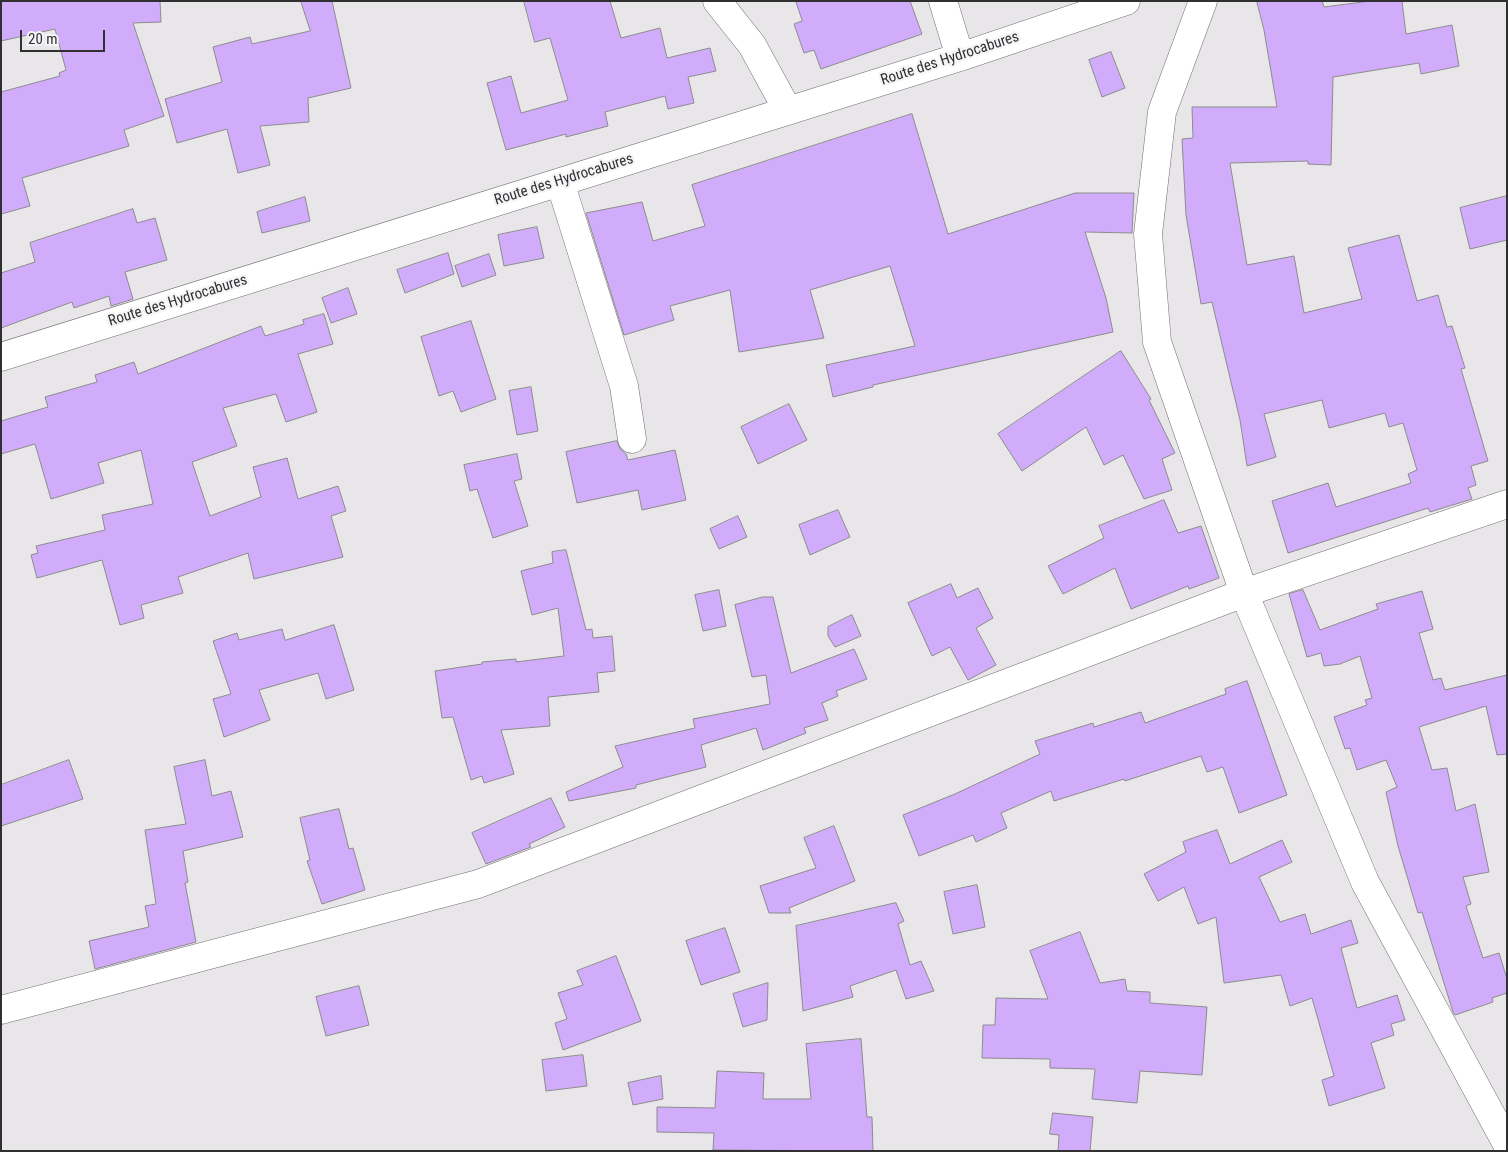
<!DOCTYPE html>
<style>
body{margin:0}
#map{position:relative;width:1508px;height:1152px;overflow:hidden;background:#e8e6e9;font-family:"Roboto Condensed",sans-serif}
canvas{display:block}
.frame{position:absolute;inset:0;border:2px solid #313031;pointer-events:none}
.scale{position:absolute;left:20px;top:30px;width:85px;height:22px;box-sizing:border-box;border:2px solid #313031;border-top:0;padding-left:6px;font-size:15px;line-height:18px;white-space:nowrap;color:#313031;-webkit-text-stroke:4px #f5f4f7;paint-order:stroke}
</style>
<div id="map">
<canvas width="1508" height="1152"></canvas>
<div class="frame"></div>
<div class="scale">20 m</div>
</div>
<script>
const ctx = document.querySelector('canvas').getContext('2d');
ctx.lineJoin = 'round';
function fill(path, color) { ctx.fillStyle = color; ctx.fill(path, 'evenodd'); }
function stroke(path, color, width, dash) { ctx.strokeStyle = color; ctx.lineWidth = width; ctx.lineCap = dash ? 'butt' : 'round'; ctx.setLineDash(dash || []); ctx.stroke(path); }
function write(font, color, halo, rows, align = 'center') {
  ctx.font = font + ' "Roboto Condensed",sans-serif'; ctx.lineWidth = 4.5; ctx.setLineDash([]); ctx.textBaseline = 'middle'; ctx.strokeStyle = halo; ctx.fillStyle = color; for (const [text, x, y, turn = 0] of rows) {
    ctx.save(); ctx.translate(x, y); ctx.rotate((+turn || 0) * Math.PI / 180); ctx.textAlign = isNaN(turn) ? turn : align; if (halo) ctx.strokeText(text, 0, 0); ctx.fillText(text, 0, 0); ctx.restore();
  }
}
const building = new Path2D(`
 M1,1H160L161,22L133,23L164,116L124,130L129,146L22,178L30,206L1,214V92L60,76L59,73L66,70L55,29L1,41Z
 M301,1H332L351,88L308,98L309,122L260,126L270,165L238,173L227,129L177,143L165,99L222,82L213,47L250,37L252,44L310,31Z
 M524,1H610L621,38L660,28L667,58L710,48L716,71L688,77L694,103L668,109L665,96L605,112L608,126L566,137V134L506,150L487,83L511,76L521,113L568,100L550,38L535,42Z
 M796,1H910L922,34L821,69L814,50L804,53L794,24L802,21Z
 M1257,1H1322L1324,7L1370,1H1402L1406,34L1452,25L1459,66L1421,74L1419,63L1333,77L1331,165L1308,164V161L1230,163L1247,265L1294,256L1304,313L1362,299L1348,248L1399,235L1417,301L1438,295L1447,327L1452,326L1465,368L1461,369L1488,461L1471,466L1476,485L1468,488L1472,499L1430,512L1428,508L1288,553L1272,501L1328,483L1336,507L1411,483L1408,474L1417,470L1403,423L1389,427L1385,413L1329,428L1322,400L1264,414L1276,457L1247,466L1240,420L1212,302L1201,304L1186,215L1182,139L1193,138L1192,107H1277L1264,30Z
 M1111,52L1125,88L1102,97L1089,60Z
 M912,114L948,234L1075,193H1134L1132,233L1085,232L1106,298L1113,332L873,385V387L833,397L826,365L915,346L890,266L810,290L824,338L739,352L730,290L670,306L674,320L624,335L586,213L642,202L653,241L705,226L692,185Z
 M1507,196V240L1470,249L1460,208Z
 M305,197L310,221L262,233L257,212Z
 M133,209L137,223L155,218L167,260L125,272L133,299L111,306L109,296L74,308L72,302L1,328V273L35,262L30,243Z
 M537,227L544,258L504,266L498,235Z
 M448,253L454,274L405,293L397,270Z
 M489,254L496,275L462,287L455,266Z
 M348,288L357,314L331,323L322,298Z
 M324,314L333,344L298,354L317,412L286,422L276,394L223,408L237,446L192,462L210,516L261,497L253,467L287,458L298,499L338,486L346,511L331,516L343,557L254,579L248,553L178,577L183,593L141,605L144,618L120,625L102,560L37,578L31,555L38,553L36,546L105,530L102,515L153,504L141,450L98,463L104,483L51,499L35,444L1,454V421L48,407L45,397L97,382L95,375L134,362L138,374L261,326L265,336L304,324L303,320Z
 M471,321L496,399L461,412L453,391L439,396L421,337Z
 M1121,351L1151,399L1149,400L1175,453L1162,459L1172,490L1144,499L1123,455L1104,465L1086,427L1022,471L998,434Z
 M531,387L538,431L517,435L509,391Z
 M789,404L807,440L758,464L741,427Z
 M617,441L620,449L626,454L628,460L675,450L686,500L642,510L638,490L577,503L566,452Z
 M517,454L522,479L514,481L528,526L493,538L477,489L470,491L464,465Z
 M1164,500L1178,533L1201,526L1219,578L1189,589L1188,586L1131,609L1115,568L1063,594L1048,566L1104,538L1099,526Z
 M838,510L850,537L810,555L799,525Z
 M738,516L747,537L719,549L710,529Z
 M566,550L586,630L592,629L593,638L612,636L615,671L597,673L599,692L548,697L550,726L501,730L514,774L484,783L482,776L471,780L453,717L442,718L435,671L482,664V662L516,659V662L564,656L558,608L532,615L521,571L553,563L552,552Z
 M951,584L957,598L978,588L993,618L976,628L996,665L968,680L950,647L932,656L908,603Z
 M719,590L726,626L703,631L695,595Z
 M1303,590L1320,630L1378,609L1376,604L1422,591L1433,629L1419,633L1433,680L1441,678L1445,690L1507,675V754L1497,755L1486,706L1419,727L1432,770L1447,768L1456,811L1475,804L1489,872L1463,877L1471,904L1466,906L1483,958L1499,953L1507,979V993L1492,998L1493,1002L1455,1015L1453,1012L1422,912L1418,913L1398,846L1386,792L1397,787L1386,760L1357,770L1350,748L1345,749L1334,717L1367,705L1365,700L1372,698L1360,656L1340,664L1324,666L1321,653L1307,657L1289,594Z
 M763,597H773L791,673L854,649L867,679L836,691L838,696L822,703L828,720L804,728L806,733L763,750L756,728L701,745L706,767L636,785V788L569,801L566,792L623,767L615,746L695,728L693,719L770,704L766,675L752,677L735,605Z
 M852,615L861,636L835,647L828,636V627Z
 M334,625L354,690L326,699L318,673L259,690L270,720L224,737L213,699L231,694L213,641L237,633L239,640L282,629L285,640Z
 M1247,681L1287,795L1239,813L1223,767L1207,772L1201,756L1125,781L1124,779L1054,801L1051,791L1001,813L1007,828L976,842L973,835L919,856L903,815L955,794L1040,754L1035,741L1093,723L1094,727L1141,712L1145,723L1226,694L1225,689Z
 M69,760L83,799L1,826V785Z
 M205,760L212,796L231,791L243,837L183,851L188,882L185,883L196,942L95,969L89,941L149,927L145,906L156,904L145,830L186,824L174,767Z
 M551,798L565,827L529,844L531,847L486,864L472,833Z
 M339,809L349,849L353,848L365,890L322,904L307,861L310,860L300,818Z
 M834,826L855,881L789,908L791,913H769L760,886L816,868L804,838Z
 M1217,830L1230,864L1282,840L1292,862L1259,877L1280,922L1305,914L1311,934L1351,920L1358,943L1341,948L1357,1008L1397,995L1405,1020L1391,1024L1394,1035L1371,1043L1385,1088L1329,1106L1322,1080L1334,1076L1312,998L1290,1006L1281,975L1224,983L1216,917L1198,924L1184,887L1158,901L1144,874L1186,852L1183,842Z
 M977,885L985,927L953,934L944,892Z
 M896,903L904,921L898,924L910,965L921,961L934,991L906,999L896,970L850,986L853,997L803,1011L796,926Z
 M725,928L740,972L701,985L686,941Z
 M1080,932L1100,983L1125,979L1127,991L1150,992V1003L1207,1007L1202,1075L1140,1071L1137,1103L1092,1099L1095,1069L1050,1068V1059L982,1058L983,1025H995L996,998L1048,999L1030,951Z
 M616,956L641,1021L563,1050L555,1023L567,1019L558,993L583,985L577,971Z
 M768,983L767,1020L743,1027L733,994Z
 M359,986L369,1025L326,1036L316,997Z
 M861,1039L867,1117H872L873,1151L713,1150L714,1133L657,1132V1107L715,1108L717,1071L764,1073L763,1099H811L806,1044Z
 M583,1055L587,1086L546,1091L542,1060Z
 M661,1076L663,1099L633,1105L628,1083Z
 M1053,1113L1093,1117L1090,1151H1058L1059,1135L1050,1134Z`);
const minor = new Path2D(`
 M717,1L752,45L788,111
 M943,1L960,57
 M560,182L624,386L632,439
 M1,357L960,57L1126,1
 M1,1010L478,884L1244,593L1507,504`);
const tertiary = new Path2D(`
 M1203,1L1162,112L1148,234L1157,342L1244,593L1365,882L1507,1144`);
const streetNames = [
 ["Route des Hydrocabures",950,59,-18],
 ["Route des Hydrocabures",564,180,-17],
 ["Route des Hydrocabures",178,301,-17]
];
fill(building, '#d1acfa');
stroke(building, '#8c8b8e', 1);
stroke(minor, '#727173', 29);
stroke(tertiary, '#727173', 29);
stroke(minor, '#fff', 28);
stroke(tertiary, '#fff', 28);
write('15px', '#313031', '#f5f4f7', streetNames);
</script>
